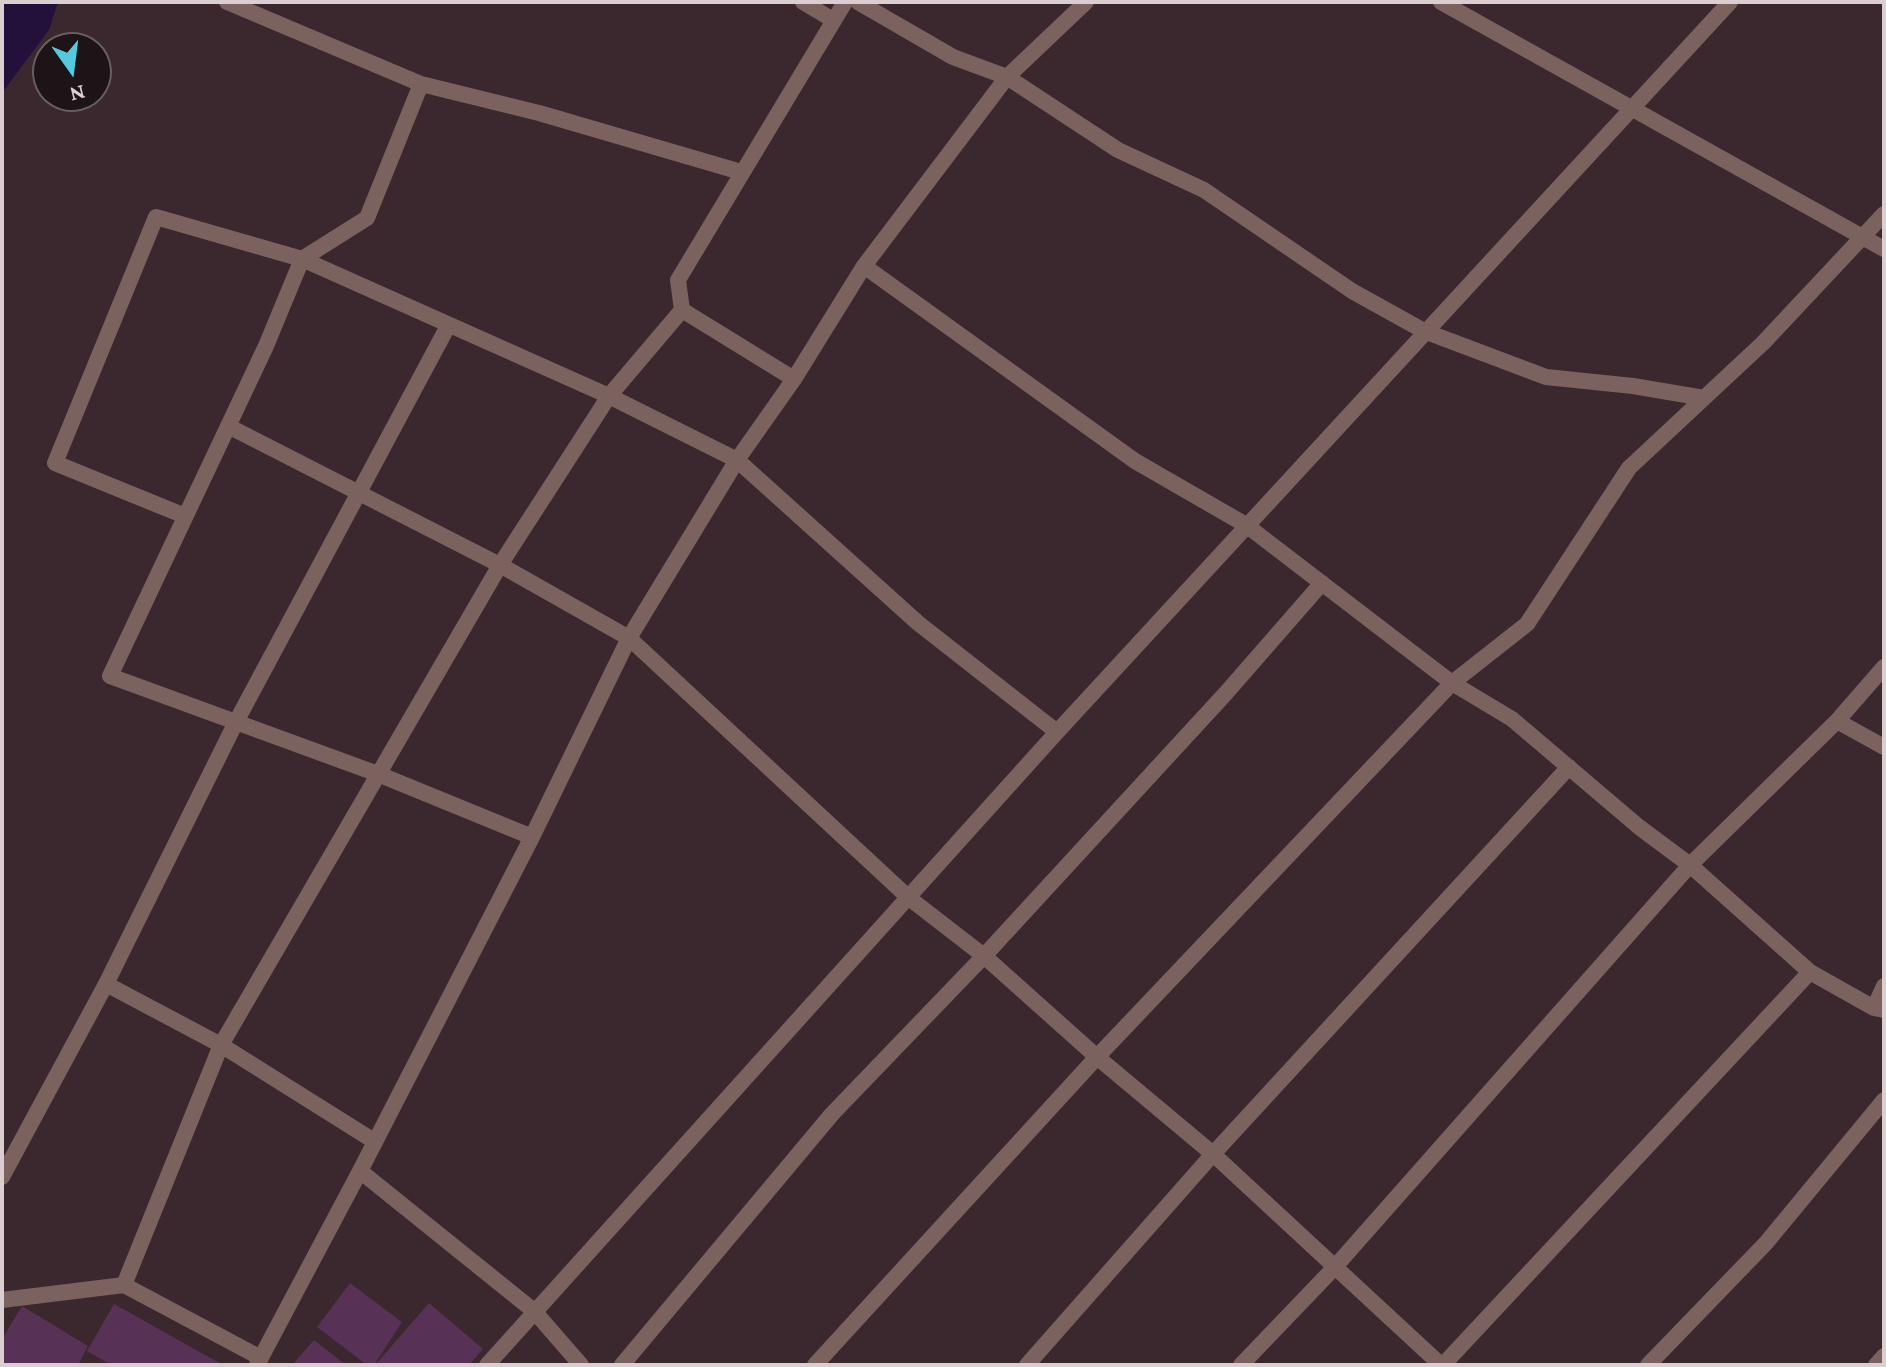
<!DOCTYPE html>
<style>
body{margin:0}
#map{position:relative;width:1886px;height:1367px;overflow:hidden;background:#3b282e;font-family:"Crimson Pro",serif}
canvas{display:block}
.frame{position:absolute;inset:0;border:4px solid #daced1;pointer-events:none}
.north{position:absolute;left:32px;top:32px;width:80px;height:80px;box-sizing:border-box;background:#1c1416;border:2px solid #685e61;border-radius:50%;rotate:166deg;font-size:22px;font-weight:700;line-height:32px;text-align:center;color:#daced1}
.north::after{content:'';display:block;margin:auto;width:28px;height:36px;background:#54cade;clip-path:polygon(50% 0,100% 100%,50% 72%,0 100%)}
</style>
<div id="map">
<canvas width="1886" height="1367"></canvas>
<div class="frame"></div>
<div class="north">N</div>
</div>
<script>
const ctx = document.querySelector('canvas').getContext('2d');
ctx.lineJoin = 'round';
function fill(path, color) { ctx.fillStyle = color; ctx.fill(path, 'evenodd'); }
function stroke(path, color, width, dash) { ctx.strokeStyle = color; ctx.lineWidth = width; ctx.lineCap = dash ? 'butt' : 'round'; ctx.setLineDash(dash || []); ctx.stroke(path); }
const water = new Path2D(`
 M2,2H58L49,30L2,93Z`);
const building = new Path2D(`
 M350,1283L402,1322L374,1365H367L317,1327Z
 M429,1303L483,1349L469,1365H375Z
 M114,1304L223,1365H111L87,1351Z
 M22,1306L88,1346L78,1365H2V1339Z
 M314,1340L346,1365H292Z`);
const street = new Path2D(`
 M227,2L421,84L539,113L741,172
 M803,2L833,20
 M858,2L953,57L1007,77L1118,150L1204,190L1352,291L1424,331L1546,377L1633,386L1704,398
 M1441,2L1884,249
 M421,84L367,218L302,259L266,346L110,676L378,774L532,837
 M864,266L1135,461L1246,525L1452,683L1512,719L1639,827L1690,865L1810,972L1874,1008L1884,1010
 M794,379L682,310L678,280L845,2
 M228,426L500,565L629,638L909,898L984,956L1097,1057L1213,1154L1441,1365
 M185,516L55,463L156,217L302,259L609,396L737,460L918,623L1057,732
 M1837,721L1884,747
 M106,984L221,1045L374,1141
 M1874,1008L1884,986
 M360,1171L534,1311L581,1365
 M2,1177L106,984L236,722L448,326
 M124,1285L221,1045L500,565L609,396L682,310
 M2,1300L124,1285L261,1358
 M257,1365L360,1171L532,837L629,638L737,460L794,379L864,266L1007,77L1086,2
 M487,1365L1057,732L1730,2
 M622,1365L832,1114L984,956L1226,693L1322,583
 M815,1365L1097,1057L1452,683L1527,624L1629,468L1763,343L1884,214
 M1027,1365L1213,1154L1569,767
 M1241,1365L1334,1268L1690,865L1837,721L1884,667
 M1443,1365L1810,972
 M1648,1365L1766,1243L1884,1100
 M1876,1365L1884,1356`);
fill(water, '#23113c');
fill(building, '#583156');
stroke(street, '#7c625e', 16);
</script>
